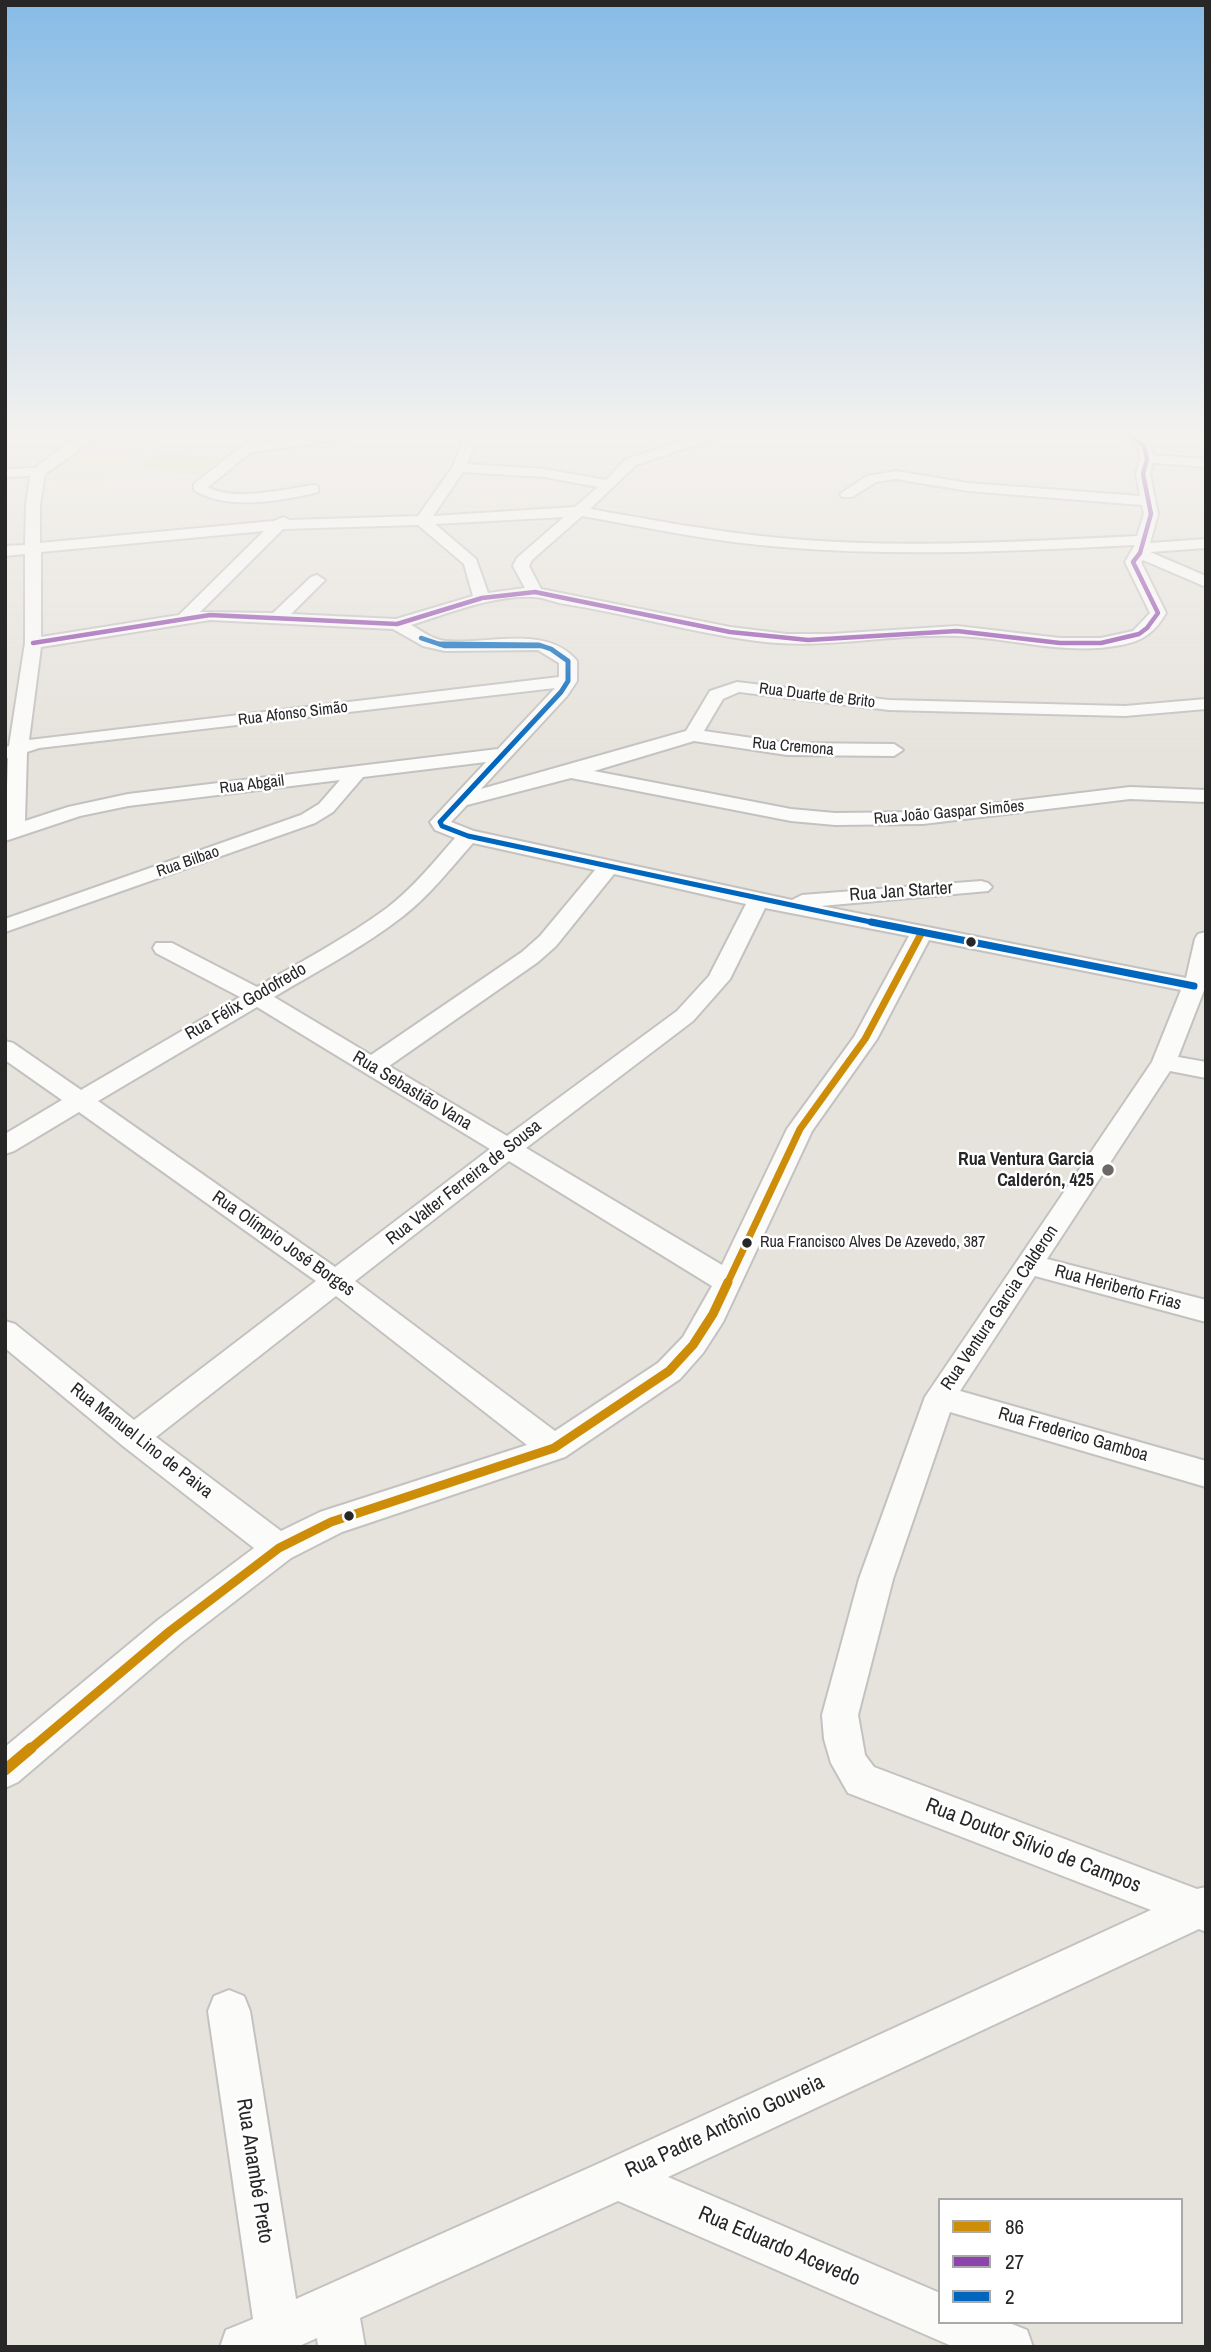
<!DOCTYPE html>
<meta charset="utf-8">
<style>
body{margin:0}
#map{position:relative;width:1211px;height:2352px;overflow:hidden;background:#e6e3dc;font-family:"Archivo Narrow",sans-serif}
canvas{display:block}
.frame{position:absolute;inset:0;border:7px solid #272727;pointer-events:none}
.legend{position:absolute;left:938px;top:2198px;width:245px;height:126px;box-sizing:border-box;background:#fff;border:2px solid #a9a9a9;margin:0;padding:9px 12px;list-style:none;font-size:21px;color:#272727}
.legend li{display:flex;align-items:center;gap:14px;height:35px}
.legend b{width:35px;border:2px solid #a9a9a9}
</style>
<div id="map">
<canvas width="1211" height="2352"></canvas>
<div class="frame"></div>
<ul class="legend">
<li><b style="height:9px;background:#cd8d08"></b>86</li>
<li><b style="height:9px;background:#8e44ad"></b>27</li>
<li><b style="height:9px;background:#0065bd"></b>2</li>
</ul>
</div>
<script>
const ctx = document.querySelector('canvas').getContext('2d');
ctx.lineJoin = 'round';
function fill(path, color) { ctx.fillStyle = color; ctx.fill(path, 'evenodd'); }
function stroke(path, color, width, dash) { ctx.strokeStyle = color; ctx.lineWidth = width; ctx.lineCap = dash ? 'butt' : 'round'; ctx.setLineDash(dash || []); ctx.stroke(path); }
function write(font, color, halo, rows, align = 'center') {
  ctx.font = font + ' "Archivo Narrow",sans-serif'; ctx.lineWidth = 5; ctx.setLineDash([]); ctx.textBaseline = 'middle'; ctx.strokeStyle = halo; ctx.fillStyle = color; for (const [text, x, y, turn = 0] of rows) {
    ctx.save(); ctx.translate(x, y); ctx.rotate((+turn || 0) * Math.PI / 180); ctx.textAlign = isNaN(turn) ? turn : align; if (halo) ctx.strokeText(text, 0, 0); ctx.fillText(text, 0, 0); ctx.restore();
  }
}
const education = new Path2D(`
 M102,430H171L105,483L81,489H58L52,472Z`);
const pitch = new Path2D(`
 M159,452L221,458L200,475L136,468Z`);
const minor = new Path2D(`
 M84,430H98L75,453L45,474L40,505V543L274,521L283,517L290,520L418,516L452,468L462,444L467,443L474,447L467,464L544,469L606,480L626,459L719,430H740L636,465L590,509C653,520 716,532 780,538C899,549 1019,542 1137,536L1144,514L1142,505L968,491L896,479L876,482L852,497H842L840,494L867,476L896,471L968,483L1140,496L1136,474L1140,459L1138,447L1118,430C1137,430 1148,436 1153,455L1206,459V467L1153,463L1150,474L1158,514L1150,543L1206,539V548L1150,552L1206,576V587L1143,560L1141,562L1166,613C1155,632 1143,641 1121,645C1066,656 1013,638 958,636C891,633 825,650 757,641C693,633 630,614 565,604C555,603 544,597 534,597C493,595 450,613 411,625C422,631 433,640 446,641C486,645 547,624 577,661V681L567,696L481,789L686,731L710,691L737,682L889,700L1125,706L1206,699V709L1125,716L889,710L739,692L723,699L704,731L787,743L894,744L903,750L894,756L787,755L694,741L594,771L791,809L835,813L923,812L1130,787L1206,790V802L1130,799L923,824L835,825L791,821L571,778L467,805L451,822L474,831L792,900L802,895L981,881L988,883L992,887L988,891L821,906L1186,978L1195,939L1198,934L1206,932V985L1178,1057L1206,1062V1078L1170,1071L1047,1259L1206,1300V1322L1035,1276L960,1391L1206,1461V1487L950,1412L893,1579L858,1715L865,1755L874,1767L1197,1889L1206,1887V1932L1199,1929L668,2177L940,2293V2322H1007L1027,2330L1033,2347H954L618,2201L360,2318L365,2347H318L317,2338L297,2347H220L226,2330L253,2319L208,2011L214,1996L229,1990L244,1996L250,2011L296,2299L602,2162L1151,1910L848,1793L831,1763L824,1739L822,1715L859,1579L925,1397L1152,1062L1181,990L929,940L877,1039L812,1131L723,1322L703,1353L680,1379L565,1457L342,1532L291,1558L182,1642L18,1782L5,1788V1747L158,1620L254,1548L123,1446L5,1348V1321L15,1324L134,1420L316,1281L79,1112L14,1151L5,1154V1134L62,1100L5,1060V1041L13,1043L81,1090L240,997L156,953L153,948L156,943H172L257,987C301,962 346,938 387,908C413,888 434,862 455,838L435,830L430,822L486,762L363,777L333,812L315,823L5,932V919L301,815L319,804L340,780L128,806L80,816L5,841L8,758L5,759V747L9,746L25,643V554L5,556V546L25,545L26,505L30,476L5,477V469L35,468ZM463,472L544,477L598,487L575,507L433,516ZM582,516C649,528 715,542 782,547C900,557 1018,551 1135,545L1125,562L1150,613L1133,631L1101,638H1060L957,626L830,634H787L730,627L541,589L529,566L532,560ZM564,517L517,558L513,566L525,588L488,593L476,559L435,524ZM418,525L464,564L473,596L396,619L291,614L325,580L317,575L311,577L273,613L200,612L283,529ZM264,531L179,615L41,637V552ZM210,620L393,629L423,646L445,651L538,650L559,663V677L29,740L41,647ZM555,688L498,749L128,794L68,807L25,821L27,752L39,748ZM473,843L595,870L540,936L522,952L371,1055L274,997C317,971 362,948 402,917C429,896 450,869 473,843ZM614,874L746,904L709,976L677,1011L507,1136L389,1066L538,962L556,946ZM765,908L909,936L854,1037L787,1129L722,1265L526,1148L693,1021L730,979ZM257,1007L490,1149L335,1267L98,1101ZM509,1161L712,1286L683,1337L658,1363L555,1431L355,1281ZM336,1296L527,1445L320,1512L281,1531L156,1437Z
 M262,430H277L263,443L345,430H379L373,434L250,453L208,487C232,502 286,489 313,485L318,486V492C282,501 227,511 194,490V484Z`);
const bus1Far2 = new Path2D(`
 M727,1284L800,1129L865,1039L922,932`);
const bus1Far1 = new Path2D(`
 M29,1750L170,1631L279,1548L331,1522L554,1448L669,1371L693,1345L713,1314L728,1282`);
const bus1 = new Path2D(`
 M5,1770L31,1748`);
const bus2 = new Path2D(`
 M33,643L210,615L397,624L482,598L535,592L730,632L808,640L957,631L1060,643H1101L1139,634L1147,628L1158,613L1133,562L1140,553L1151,514L1143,474L1147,459L1144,446L1124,430`);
const bus3Far2 = new Path2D(`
 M421,638L445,646H542`);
const bus3Far1 = new Path2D(`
 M440,644L539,645L551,649L568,661V681L561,692L440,822L442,826L468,836L880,924`);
const bus3 = new Path2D(`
 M871,922L1194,986`);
const markers = [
 [971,942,6,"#272727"],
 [1108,1170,7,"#6a6966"],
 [747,1243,6,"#272727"],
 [349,1516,6,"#272727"]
];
const farStreetnames = [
 ["Rua Duarte de Brito",817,696,7],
 ["Rua Afonso Simão",293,714,-7],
 ["Rua Cremona",793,747,5],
 ["Rua Abgail",252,785,-7],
 ["Rua João Gaspar Simões",949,813,-5],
 ["Rua Bilbao",188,862,-19]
];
const busNames = [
 ["Rua Francisco Alves De Azevedo, 387",760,1243]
];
const streetNames = [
 ["Rua Jan Starter",901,892,-4],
 ["Rua Félix Godofredo",246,1002,-30],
 ["Rua Sebastião Vana",412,1091,31],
 ["Rua Valter Ferreira de Sousa",464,1183,-38],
 ["Rua Olímpio José Borges",283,1244,35],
 ["Rua Heriberto Frias",1118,1288,15],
 ["Rua Ventura Garcia Calderon",1000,1308,-56],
 ["Rua Frederico Gamboa",1073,1435,16],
 ["Rua Manuel Lino de Paiva",141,1441,38]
];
const poiNames = [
 ["Rua Ventura Garcia",1094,1160],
 ["Calderón, 425",1094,1181]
];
const nearStreetnames = [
 ["Rua Doutor Sílvio de Campos",1033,1846,21],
 ["Rua Padre Antônio Gouveia",725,2127,-25],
 ["Rua Anambé Preto",254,2171,81],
 ["Rua Eduardo Acevedo",779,2247,23]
];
fill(education, '#e8e3d1');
fill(pitch, '#cde4b4');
stroke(minor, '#c3c2c1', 4);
fill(minor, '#fbfbfa');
stroke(bus1Far2, '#cd8d08', 7);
stroke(bus1Far1, '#cd8d08', 9);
stroke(bus1, '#cd8d08', 11);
stroke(bus2, '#8e44ad', 4.5);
stroke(bus3Far2, '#0065bd', 4.5);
stroke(bus3Far1, '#0065bd', 5);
stroke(bus3, '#0065bd', 7);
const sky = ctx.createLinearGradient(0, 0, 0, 760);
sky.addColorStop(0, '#86bbe6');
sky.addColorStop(0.57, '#f4f2ef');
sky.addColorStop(1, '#f4f2ef00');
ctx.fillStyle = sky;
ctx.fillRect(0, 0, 1211, 760);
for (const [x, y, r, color] of markers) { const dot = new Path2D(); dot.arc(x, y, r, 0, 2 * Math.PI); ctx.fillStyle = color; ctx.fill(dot); stroke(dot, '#fff', 2.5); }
write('16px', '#272727', '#fff', farStreetnames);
write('16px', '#272727', '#fff', busNames, 'left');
write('18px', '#272727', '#fff', streetNames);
write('bold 18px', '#272727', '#fff', poiNames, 'right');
write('21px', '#272727', '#fff', nearStreetnames);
</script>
